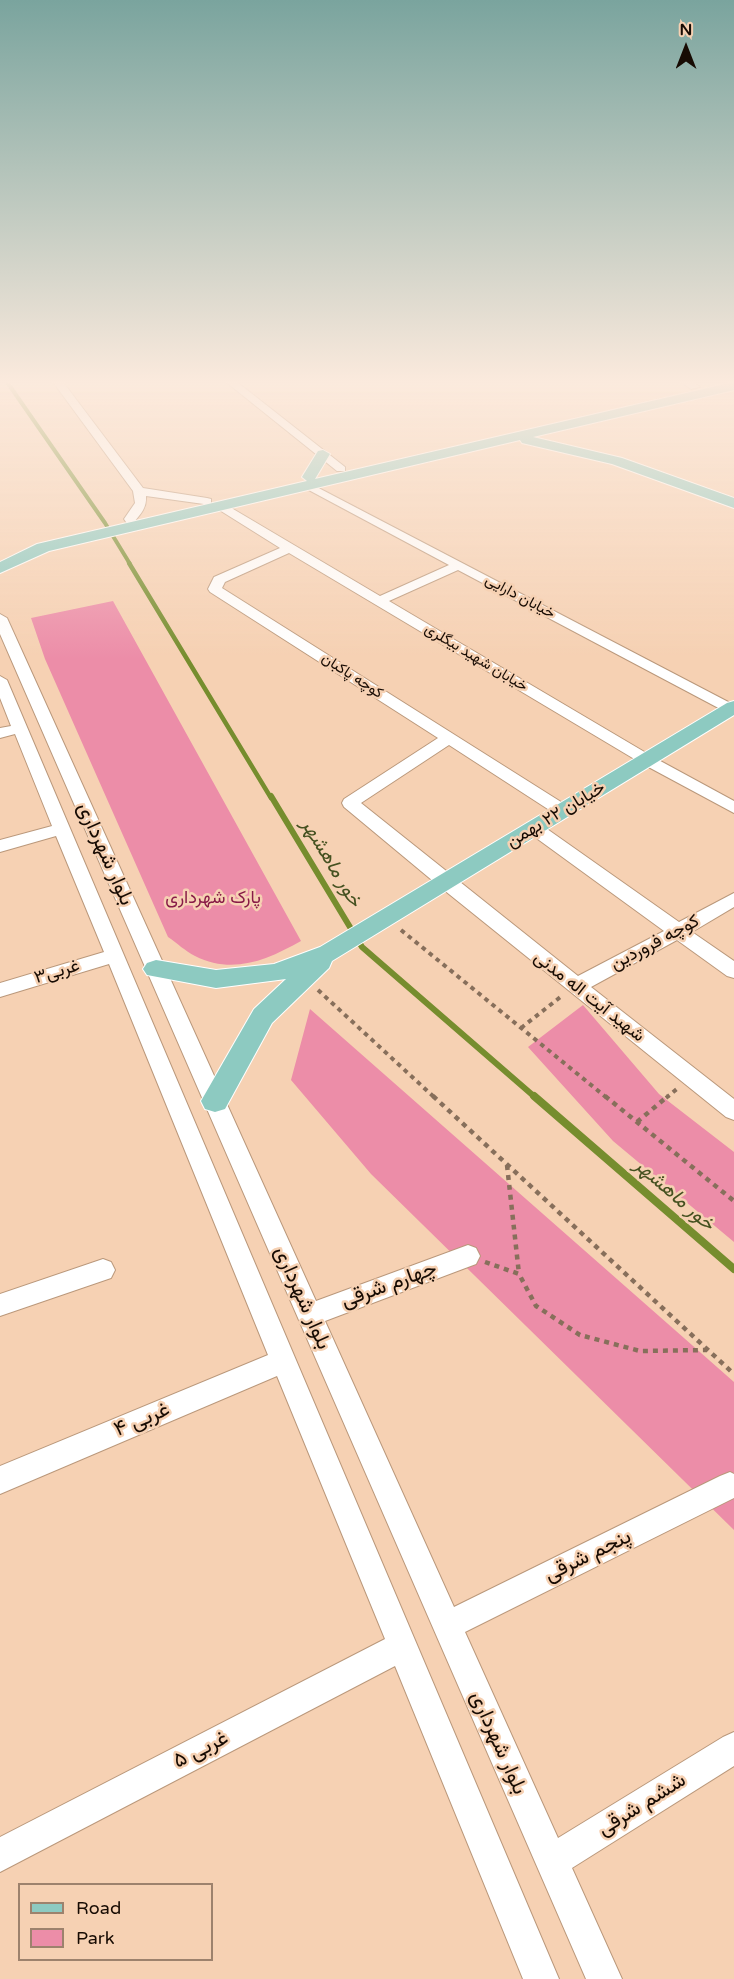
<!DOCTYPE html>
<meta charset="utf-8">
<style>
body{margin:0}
#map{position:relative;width:734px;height:1979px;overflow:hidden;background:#f6d1b3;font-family:"Varela Round",sans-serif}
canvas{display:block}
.legend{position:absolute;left:18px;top:1883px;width:195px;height:78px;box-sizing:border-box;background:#f6d1b3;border:2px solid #9d826d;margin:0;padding:8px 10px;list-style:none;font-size:18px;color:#170b03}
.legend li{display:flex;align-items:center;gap:12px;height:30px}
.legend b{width:30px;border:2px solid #9d826d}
.north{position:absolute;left:656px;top:18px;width:60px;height:60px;-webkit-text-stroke:4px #f6d1b3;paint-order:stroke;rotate:0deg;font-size:16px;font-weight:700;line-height:24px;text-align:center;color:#170b03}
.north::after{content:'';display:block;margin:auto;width:21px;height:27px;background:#170b03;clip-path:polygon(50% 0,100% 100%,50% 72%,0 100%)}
</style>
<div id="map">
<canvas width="734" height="1979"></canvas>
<ul class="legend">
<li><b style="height:8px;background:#8dcac1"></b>Road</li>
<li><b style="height:16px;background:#ec8da8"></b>Park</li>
</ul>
<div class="north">N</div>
</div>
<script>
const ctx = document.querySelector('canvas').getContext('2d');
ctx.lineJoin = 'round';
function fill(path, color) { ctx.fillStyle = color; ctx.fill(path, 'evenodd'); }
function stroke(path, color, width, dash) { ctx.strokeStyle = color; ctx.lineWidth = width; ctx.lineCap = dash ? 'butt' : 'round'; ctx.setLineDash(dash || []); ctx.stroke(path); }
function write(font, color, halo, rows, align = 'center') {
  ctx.font = font + ' "Varela Round",Vazirmatn,sans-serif'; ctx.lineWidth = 5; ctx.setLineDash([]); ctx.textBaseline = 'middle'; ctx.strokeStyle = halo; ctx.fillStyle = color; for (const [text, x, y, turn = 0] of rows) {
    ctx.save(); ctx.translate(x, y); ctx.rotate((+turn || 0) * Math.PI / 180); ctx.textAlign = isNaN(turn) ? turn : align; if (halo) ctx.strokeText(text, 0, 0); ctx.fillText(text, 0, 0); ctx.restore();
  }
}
const green = new Path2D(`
 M113,601L301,941C267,960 233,975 195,956C185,951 177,943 168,937L45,659L31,618Z
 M583,1005L659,1094L734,1152V1242L613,1141L528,1047Z
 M310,1009L734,1382V1530L371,1174L291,1080Z`);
const streamFar3 = new Path2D(`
 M7,382L105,523L130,564`);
const streamFar2 = new Path2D(`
 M129,563L271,798`);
const streamFar1 = new Path2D(`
 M271,796L362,947L536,1098`);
const stream = new Path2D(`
 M534,1096L734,1269`);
const pathFar1 = new Path2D(`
 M401,930L607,1098
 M318,990L435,1098
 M521,1028L563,995
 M666,1098L678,1088`);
const path = new Path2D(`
 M433,1096L734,1374
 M605,1096L734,1201
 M637,1122L668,1096
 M507,1165L519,1274
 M485,1262L519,1274L536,1306L580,1335L640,1351L707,1350`);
const minor = new Path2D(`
 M53,382H63L143,488L207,498L211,499V505L146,496C147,507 141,514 134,522H126L124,519L135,503L133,491Z
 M226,382H237L345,467V471H337Z
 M680,382H693L700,387L691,389Z
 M309,483L734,705V713L726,712L458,570L389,601L653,757L734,801V813L641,763L289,553L225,582L222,588L569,807L571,811L569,815H557L449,745L361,803L578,976L664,931L528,832L526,828L528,824H540L679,922L734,893V907L692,932L734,961V978L727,976L677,940L591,987L734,1099V1120L726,1117L439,886L344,807L342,803L344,799L438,738L210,592L208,589L214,577L280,548L213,506L215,503H223L380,596L449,565L305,488L303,486Z
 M0,614L7,618L316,1301L468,1245L476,1248L480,1256L476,1264L325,1321L454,1607L720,1476L730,1472L734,1474V1498L465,1632L558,1838L723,1737L734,1732V1766L572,1868L622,1979H586L0,634Z
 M0,676L7,680L559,1979H523L395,1666L0,1872V1837L385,1639L277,1376L0,1494V1466L268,1355L109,964L0,997V983L104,952L56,836L0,852V840L52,826L15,734L0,738V728L11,726L0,698Z
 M103,1259L111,1262L115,1270L111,1278L0,1316V1294Z`);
const major = new Path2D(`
 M734,382V390L533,437L622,458L734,498V508L612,464L522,443L520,440L49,551L0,573V562L37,544L307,481L302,477L318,451L323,450L330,454L315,479Z
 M734,701V715L332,961L329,968L272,1023L225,1109L215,1112L205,1109L201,1101L254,1009L286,979L216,988L147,975L143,969L147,963L156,960L216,970L274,964L320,947L727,703Z`);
const farStreetnames = [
 ["خیابان دارایی",520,597,28],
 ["خیابان شهید بیگلری",476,658,31],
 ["کوچه پاکبان",352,676,33]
];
const streetNames = [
 ["خیابان ۲۲ بهمن",556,815,-31],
 ["کوچه فروردین",655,943,-28],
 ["۳غربی",57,972,-17],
 ["شهید آیت اله مدنی",589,997,38]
];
const parkNames = [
 ["پارک شهرداری",213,898]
];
const waterNames = [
 ["خور ماهشهر",331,863,59],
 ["خور ماهشهر",674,1195,41]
];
const nearStreetnames = [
 ["بلوار شهرداری",105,854,66],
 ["چهارم شرقی",389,1285,-20],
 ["بلوار شهرداری",302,1298,66],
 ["۴ غربی",142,1420,-23],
 ["پنجم شرقی",588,1556,-26],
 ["بلوار شهرداری",498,1743,66],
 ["۵ غربی",201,1750,-27],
 ["ششم شرقی",642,1805,-32]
];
fill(green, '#ec8da8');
stroke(streamFar3, '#768d2e', 4);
stroke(streamFar2, '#768d2e', 4.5);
stroke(streamFar1, '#768d2e', 6);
stroke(stream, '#768d2e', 8);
stroke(minor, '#ba987b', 2);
stroke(major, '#fff', 2);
stroke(pathFar1, '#876f5b', 4, [4.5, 4.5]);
stroke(path, '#876f5b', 4.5, [5, 5]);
fill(minor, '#fff');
fill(major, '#8dcac1');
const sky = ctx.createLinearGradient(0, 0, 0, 659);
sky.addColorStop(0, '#7aa49e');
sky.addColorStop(0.58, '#fbeadd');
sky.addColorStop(1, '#fbeadd00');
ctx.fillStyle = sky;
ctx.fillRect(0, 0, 734, 659);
write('15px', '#170b03', '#f6d1b3', farStreetnames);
write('18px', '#170b03', '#f6d1b3', streetNames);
write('18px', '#881b47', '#f6d1b3', parkNames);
write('italic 20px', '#455120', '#f6d1b3', waterNames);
write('21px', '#170b03', '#f6d1b3', nearStreetnames);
</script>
